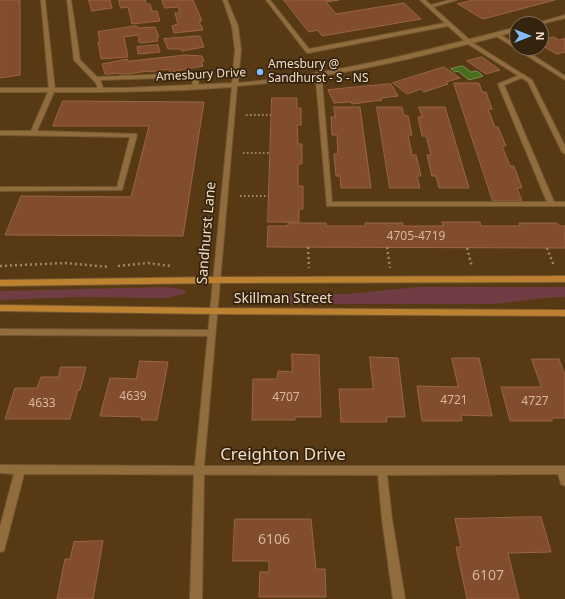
<!DOCTYPE html>
<style>
body{margin:0}
#map{position:relative;width:565px;height:599px;overflow:hidden;background:#573a13;font-family:"Noto Sans",sans-serif}
canvas{display:block}
.north{position:absolute;left:509px;top:16px;width:40px;height:40px;box-sizing:border-box;background:#34240f;border:1px solid #806e57;border-radius:50%;rotate:90deg;font-size:11px;font-weight:700;line-height:16px;text-align:center;color:#f2dcc2}
.north::after{content:'';display:block;margin:auto;width:14px;height:18px;background:#82bcfa;clip-path:polygon(50% 0,100% 100%,50% 72%,0 100%)}
</style>
<div id="map">
<canvas width="565" height="599"></canvas>
<div class="north">N</div>
</div>
<script>
const ctx = document.querySelector('canvas').getContext('2d');
ctx.lineJoin = 'round';
function fill(path, color) { ctx.fillStyle = color; ctx.fill(path, 'evenodd'); }
function stroke(path, color, width, dash) { ctx.strokeStyle = color; ctx.lineWidth = width; ctx.lineCap = dash ? 'butt' : 'round'; ctx.setLineDash(dash || []); ctx.stroke(path); }
function write(font, color, halo, rows, align = 'center') {
  ctx.font = font + ' "Noto Sans",sans-serif'; ctx.lineWidth = 3.5; ctx.setLineDash([]); ctx.textBaseline = 'middle'; ctx.strokeStyle = halo; ctx.fillStyle = color; for (const [text, x, y, turn = 0] of rows) {
    ctx.save(); ctx.translate(x, y); ctx.rotate((+turn || 0) * Math.PI / 180); ctx.textAlign = isNaN(turn) ? turn : align; if (halo) ctx.strokeText(text, 0, 0); ctx.fillText(text, 0, 0); ctx.restore();
  }
}
const green = new Path2D(`
 M167,287L185,290L186,292L181,295L164,298L79,297L0,300V291Z
 M418,287H565V297C538,297 511,304 484,304H247L243,303L241,300L244,296L255,294H347Z`);
const water = new Path2D(`
 M463,66L471,72L477,71L483,76L469,80L458,71L455,72L451,69Z`);
const building = new Path2D(`
 M0,0H20V75L0,78Z
 M89,0H110L112,8L92,11Z
 M119,0H145L146,4H150L152,11H157L160,21L132,24L128,7L121,8Z
 M162,0H193L202,21H199L203,30L174,33L172,26L178,24L175,13H180L178,7L165,8Z
 M284,0H339L326,2L336,14L404,3L421,19L322,36L318,30L309,32Z
 M474,0H555L483,19L458,4Z
 M137,26L138,28L155,27L159,37L157,38L158,41L140,43L138,40L140,39L137,35L124,37L128,57L101,59L98,42H100L98,32Z
 M198,36H200L204,47L182,51L181,49H168L164,39Z
 M554,37L559,40L565,38V52L557,54L541,45V41Z
 M158,45L160,52L138,54L137,47Z
 M186,55L202,56L204,61H201L203,66L170,72L169,69L148,72V71L128,74H119V73L108,74H105L102,64L127,59L128,61Z
 M482,57L500,70L486,74L467,61Z
 M444,67L460,78L446,82L448,84L424,92L421,89L407,94L393,83Z
 M454,83H479L482,92H486L492,109H488L495,127H498L506,146H502L510,166H514L522,188H517L522,201H493Z
 M391,84L398,96L381,98L382,100L352,104L351,102L334,103L328,90Z
 M272,98H297V108H301V125H297L298,144H302V164H298V186H303V209H299V222H268Z
 M63,101L204,102L183,236L5,235L21,196L131,197L149,126H53Z
 M334,107H360L371,188H341L340,176H336L334,154H338L337,135H332L331,117H335Z
 M377,107H402L404,115L408,116L412,135H408L412,155H416L421,176H417L420,188H390Z
 M419,107H445L469,188H439L436,176H432L427,155H431L426,136H422L418,117H422Z
 M442,222H480L481,226H520L519,223H557L559,226H565V248L267,247L268,226H288V223H326V226H365V223H403V226H443Z
 M292,354L319,355L321,417H295V420H252L253,379H277L278,371L292,372Z
 M370,357L398,358L405,417H386L387,422H341L339,389H373Z
 M452,358H479L492,416L461,415L462,421H422L417,386L458,387Z
 M532,359H559L565,375V418H552V421H510L501,387H541Z
 M140,361L168,362L157,420H141L142,417L100,416L110,378L136,379Z
 M61,367H86L80,390H78L70,419H5L15,388H37L41,377H58Z
 M541,517L551,552L508,553L519,599H467L456,547H461L455,519Z
 M235,519H311L316,569H325L326,597H259L260,572H269V561H233Z
 M103,541L93,599H57L65,559H70L74,542Z`);
const pathFar1 = new Path2D(`
 M246,115H271
 M243,153H270
 M240,196H269`);
const path = new Path2D(`
 M308,247L309,268
 M387,247L390,268
 M467,248L472,267
 M547,248L554,266
 M0,266L65,263L109,267
 M118,266L148,263L171,266`);
const service = new Path2D(`
 M41,0H45L55,90L37,131L136,134L137,135L122,190L0,191V187H117L130,137L0,135V131H31L49,90Z
 M67,0H71L80,60L97,77L196,73L199,75L198,87L195,89L192,87L193,77L100,80L104,90L99,91L96,83L74,60Z
 M266,0H270L309,49L445,23L420,0H425L431,5L450,0H457L433,7L473,43L468,44L448,26L308,53L306,52Z
 M496,34H500L517,46V48H522L565,76V80L496,36Z
 M317,72L320,74L322,81L332,202H547L498,84L522,74L524,75V77L504,85L554,202H565V206H327L316,81L314,74Z
 M0,329L211,330L214,331L215,333L214,335L211,336L0,335Z
 M562,466L565,467V486L561,484L557,470L559,467Z
 M199,467L202,468L204,471L202,599H190L194,471L196,468Z`);
const minor = new Path2D(`
 M223,0H227L238,26L241,50L238,83C333,75 425,51 517,27V31L473,43L532,80L565,146V154L562,152L528,82L468,44C393,64 315,80 237,86L204,466H565V474L387,475L392,519L405,599H393L382,519L378,475L24,474L5,547L4,551L0,552V527L14,474L0,473V465L195,466L232,87C155,93 77,92 0,92V88H127L232,83L235,50L232,26Z
 M565,15V18L541,24H534Z`);
const secondary = new Path2D(`
 M565,276V282L216,283L0,286V280L216,277Z
 M0,305L213,308L565,310V316L213,314L0,311Z`);
const markers = [
 [260,72,4,"#82bcfa"]
];
const farPoinames = [
 ["Amesbury @",268,65],
 ["Sandhurst - S - NS",268,79]
];
const farStreetnames = [
 ["Amesbury Drive",201,75,-3]
];
const numberNames = [
 ["4705-4719",416,237],
 ["4639",133,397],
 ["4707",286,398],
 ["4721",454,401],
 ["4727",535,402],
 ["4633",42,404]
];
const streetNames = [
 ["Sandhurst Lane",207,233,-85],
 ["Skillman Street",283,299]
];
const nearNumbernames = [
 ["6106",274,540],
 ["6107",488,576]
];
const nearStreetnames = [
 ["Creighton Drive",283,455]
];
fill(green, '#703d45');
fill(water, '#476c1b');
stroke(water, '#7a8e4d', 1);
fill(building, '#814d2d');
stroke(building, '#9b6545', 1);
stroke(service, '#735732', 2);
stroke(minor, '#735732', 2);
stroke(secondary, '#735732', 2);
stroke(pathFar1, '#a18766', 2, [1.5, 2.5]);
stroke(path, '#a18766', 2.5, [2, 3]);
fill(service, '#916c3d');
fill(minor, '#916c3d');
fill(secondary, '#bd8230');
for (const [x, y, r, color] of markers) { const dot = new Path2D(); dot.arc(x, y, r, 0, 2 * Math.PI); ctx.fillStyle = color; ctx.fill(dot); stroke(dot, '#34240f', 1.5); }
write('12px', '#f2dcc2', '#34240f', farPoinames, 'left');
write('12px', '#f2dcc2', '#34240f', farStreetnames);
write('12px', '#d6b89d', null, numberNames);
write('14px', '#f2dcc2', '#34240f', streetNames);
write('14px', '#d6b89d', null, nearNumbernames);
write('17px', '#f2dcc2', '#34240f', nearStreetnames);
</script>
